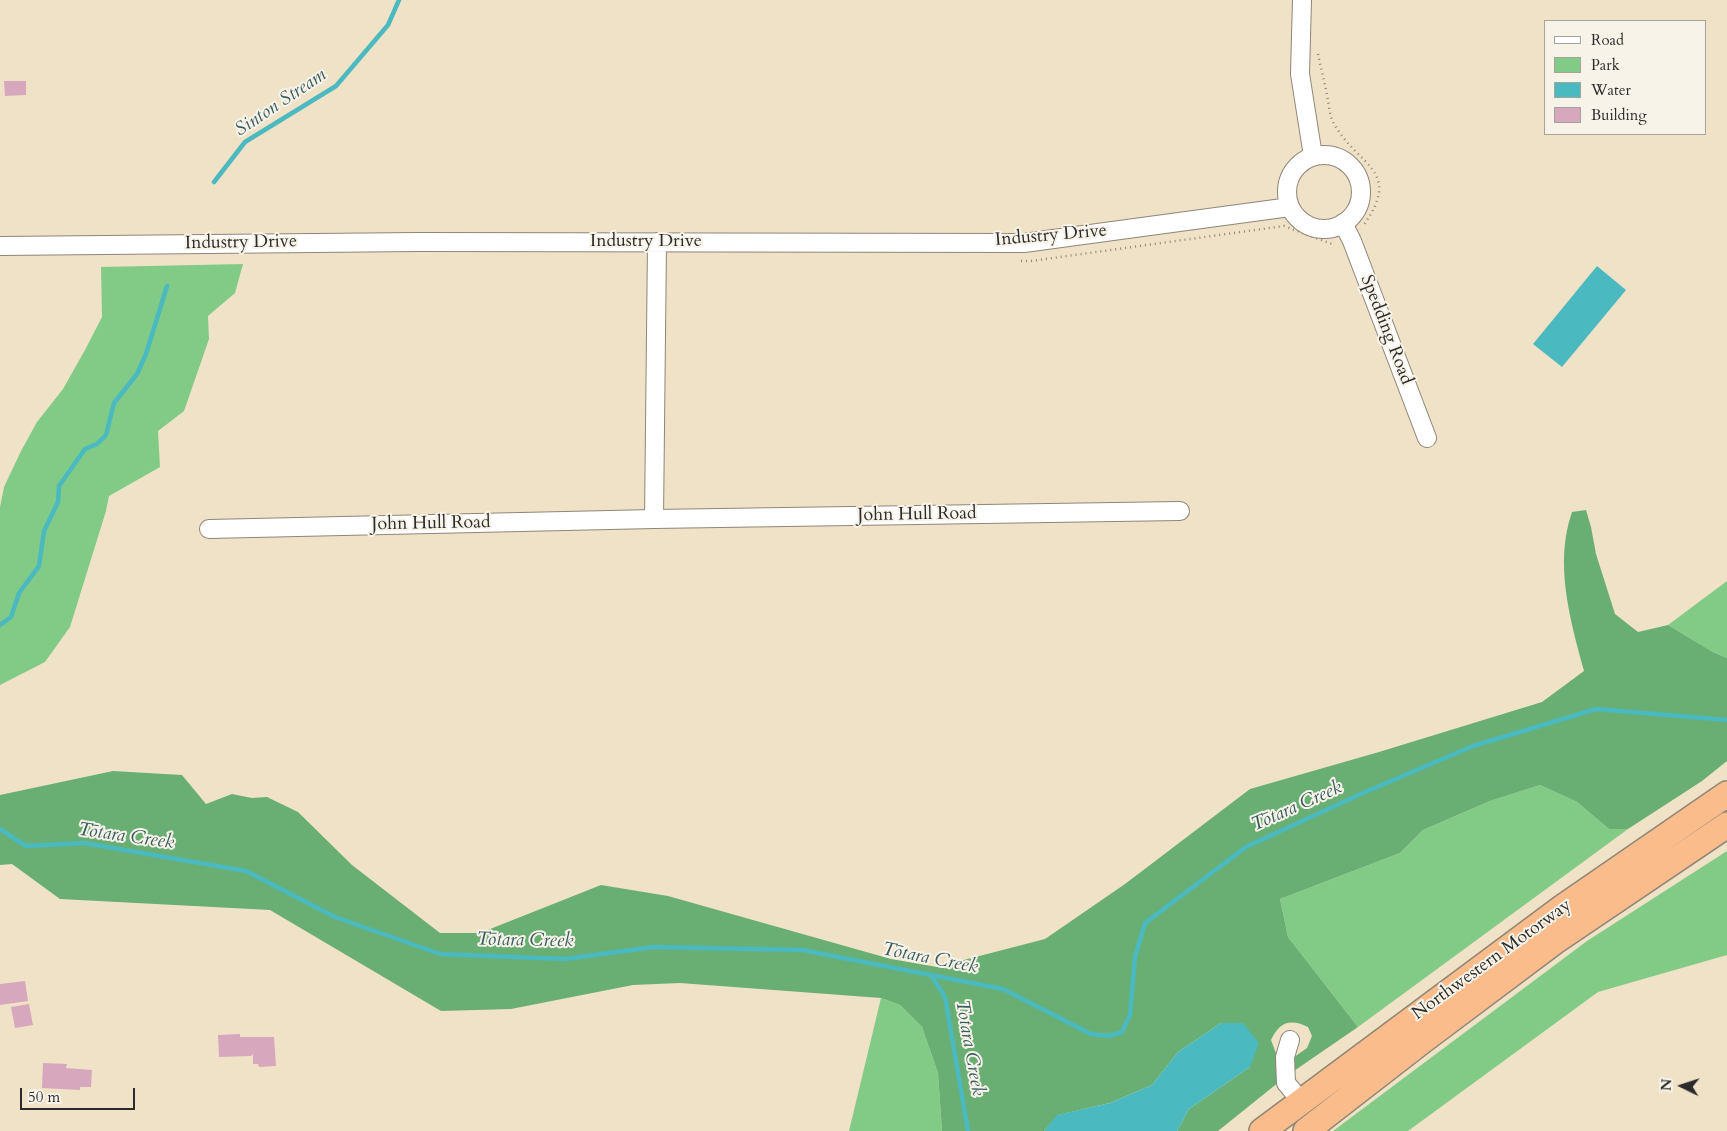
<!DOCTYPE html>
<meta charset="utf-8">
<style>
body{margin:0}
#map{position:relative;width:1727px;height:1131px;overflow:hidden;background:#f0e2c6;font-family:Cardo,serif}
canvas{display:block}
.legend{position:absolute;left:1544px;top:20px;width:162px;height:115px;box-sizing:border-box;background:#f7f3e8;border:1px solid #a5a39c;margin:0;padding:6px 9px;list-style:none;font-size:15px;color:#2b2b2b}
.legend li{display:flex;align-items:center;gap:10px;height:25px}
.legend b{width:25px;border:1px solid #a5a39c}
.north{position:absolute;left:1657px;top:1061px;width:50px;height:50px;-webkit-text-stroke:4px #f7f3e8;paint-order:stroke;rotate:274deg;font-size:14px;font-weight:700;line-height:20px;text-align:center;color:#2b2b2b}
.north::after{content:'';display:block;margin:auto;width:18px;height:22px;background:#2b2b2b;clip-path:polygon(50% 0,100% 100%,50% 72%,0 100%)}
.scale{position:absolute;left:20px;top:1088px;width:115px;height:22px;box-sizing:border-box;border:2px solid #2b2b2b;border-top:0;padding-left:6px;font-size:15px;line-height:18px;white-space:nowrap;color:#2b2b2b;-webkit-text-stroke:4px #f7f3e8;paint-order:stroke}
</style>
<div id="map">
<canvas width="1727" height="1131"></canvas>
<ul class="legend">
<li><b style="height:6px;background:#fff"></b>Road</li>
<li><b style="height:14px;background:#82cb87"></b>Park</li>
<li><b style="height:14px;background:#4ab9c0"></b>Water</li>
<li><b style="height:14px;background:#d7a7be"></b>Building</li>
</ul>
<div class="north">N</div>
<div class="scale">50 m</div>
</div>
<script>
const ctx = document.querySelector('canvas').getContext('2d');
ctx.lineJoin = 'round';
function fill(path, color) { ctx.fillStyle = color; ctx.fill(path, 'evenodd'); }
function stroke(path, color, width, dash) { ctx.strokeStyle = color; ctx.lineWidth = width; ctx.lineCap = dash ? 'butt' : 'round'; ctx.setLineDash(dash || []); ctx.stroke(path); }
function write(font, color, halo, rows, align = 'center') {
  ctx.font = font + ' Cardo,serif'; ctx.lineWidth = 4; ctx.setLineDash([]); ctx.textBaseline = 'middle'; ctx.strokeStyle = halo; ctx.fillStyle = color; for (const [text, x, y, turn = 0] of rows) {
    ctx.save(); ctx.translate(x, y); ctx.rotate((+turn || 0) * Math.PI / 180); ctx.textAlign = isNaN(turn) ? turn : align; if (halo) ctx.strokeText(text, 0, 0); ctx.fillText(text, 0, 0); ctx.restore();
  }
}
const green = new Path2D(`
 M243,264L235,293L208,316L209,339L184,411L158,431L160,467L109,496L106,511L70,627L45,662L0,685V507L4,487L21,451L37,422L63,389L85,350L102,317L101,267Z
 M1727,581V658L1713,652L1668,625Z
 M1540,785L1577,802L1609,829H1628L1358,1027L1288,937L1280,899L1400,853L1423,830L1490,801Z
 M1727,851V955L1598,992L1408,1131H1333L1587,941Z
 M881,998L900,1005L922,1027L938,1073L942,1131H849Z`);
const forest = new Path2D(`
 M1586,510L1591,527L1596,554L1615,614L1638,632L1668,625L1713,652L1727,658V761L1702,781L1628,829H1609L1577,802L1540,785L1490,801L1423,830L1400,853L1280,899L1288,937L1358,1027L1291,1073L1290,1060L1307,1048L1312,1036L1308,1027C1289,1018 1279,1023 1271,1040L1277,1056L1279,1082L1218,1131H1177L1189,1109L1250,1067L1243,1023H1221L1178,1052L1152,1085L1110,1103L1058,1115L1044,1131H942L938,1073L922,1027L900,1005L881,998L680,983L633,985L511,1009L441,1011L270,910L60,899L12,864L0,865V795L113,771L182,775L206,804L232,794L252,798L267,797L298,812L352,865L440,933H480L601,885L668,896L891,959L937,967L1045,939L1125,884L1250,789L1379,752L1542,702L1584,671C1570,620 1554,563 1572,512Z`);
const water = new Path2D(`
 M1597,266L1626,290L1562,367L1533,344Z
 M1221,1023H1243L1259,1043L1250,1067L1189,1109L1177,1131H1044L1057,1115L1110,1103L1152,1085L1178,1052Z`);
const stream = new Path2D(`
 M214,182L245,142L336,86L388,25L399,0
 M0,625L11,617L19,593L39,566L44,531L58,502L59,486L85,449L97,444L106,435L114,403L137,374L146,354L167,286
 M0,829L26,846L84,843L246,871L335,917L440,954L565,959L654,947L802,950L1003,989L1091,1034L1109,1036L1122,1032L1130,1015L1135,957L1145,923L1246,847L1363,793L1473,746L1596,709L1727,720
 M931,975L945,997L968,1131`);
const building = new Path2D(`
 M4,81H26V95L5,96Z
 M25,981L28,1001L0,1005V984Z
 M29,1004L33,1025L15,1028L11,1007Z
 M240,1034V1037H274L276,1066L259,1067L258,1064H253V1054L251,1056L219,1057L218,1035Z
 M43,1063L67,1064L66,1068L92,1070L91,1087H80V1090L42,1088Z`);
const path = new Path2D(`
 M1318,54C1321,69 1325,84 1328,100C1329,107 1330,116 1333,122C1357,167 1404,169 1363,226
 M1021,261H1031L1284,226L1332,244L1335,243`);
const minor = new Path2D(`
 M1302,0L1300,74L1313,156
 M1287 192a37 37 0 1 1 74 0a37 37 0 1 1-74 0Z
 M1343,223L1352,241L1427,438
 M0,246L418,242L1024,243L1290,207
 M654,519L657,242
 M209,529L654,519L1180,511
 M1290,1040L1285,1057L1286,1083L1301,1101`);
const highway = new Path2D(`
 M1262,1131L1563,907L1727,794
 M1306,1131L1422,1041L1554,942L1727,825`);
const streetNames = [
 ["Industry Drive",1051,236,-5],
 ["Industry Drive",646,242],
 ["Industry Drive",241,243,-1],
 ["Spedding Road",1386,330,69],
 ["John Hull Road",917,515,-1],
 ["John Hull Road",431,524,-1],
 ["Northwestern Motorway",1492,960,-36]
];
const waterNames = [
 ["Sinton Stream",281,103,-34],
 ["Tōtara Creek",1297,807,-24],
 ["Tōtara Creek",126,837,8],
 ["Tōtara Creek",525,941,1],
 ["Tōtara Creek",930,959,11],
 ["Totara Creek",969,1048,80]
];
fill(green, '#82cb87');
fill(forest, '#69af74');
fill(water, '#4ab9c0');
stroke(stream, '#4ab9c0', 4.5);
fill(building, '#d7a7be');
stroke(minor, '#8e8678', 20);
stroke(highway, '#8e8678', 28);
stroke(path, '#8e8678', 2.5, [1, 4]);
stroke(minor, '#fff', 18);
stroke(highway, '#fabc8b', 25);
write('18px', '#2b2b2b', '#f7f3e8', streetNames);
write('italic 19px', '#365d5f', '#f7f3e8', waterNames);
</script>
